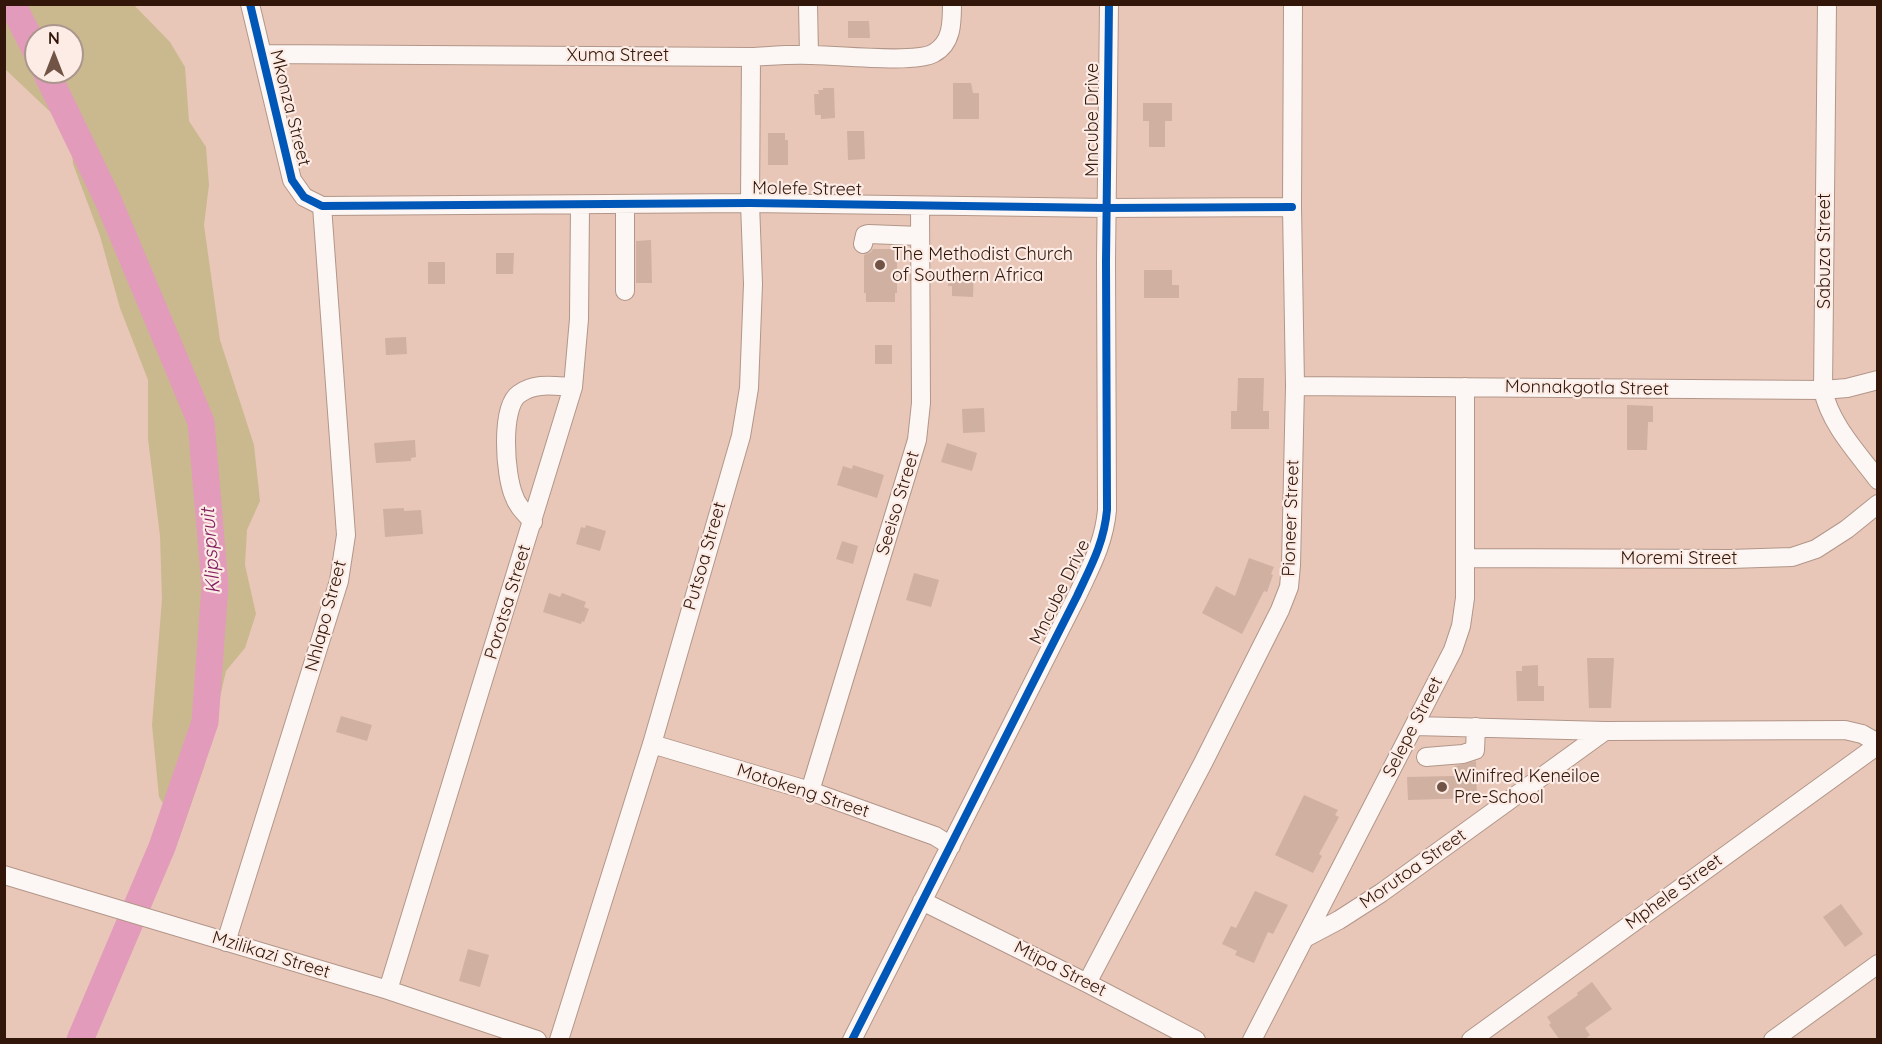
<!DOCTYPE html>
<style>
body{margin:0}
#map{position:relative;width:1882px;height:1044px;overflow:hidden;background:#e8c7b8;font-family:Quicksand,sans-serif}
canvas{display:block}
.frame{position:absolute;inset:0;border:6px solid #311609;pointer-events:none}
.north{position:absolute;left:24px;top:24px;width:60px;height:60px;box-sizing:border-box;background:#fcece5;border:2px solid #ab968d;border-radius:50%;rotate:0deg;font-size:16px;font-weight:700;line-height:24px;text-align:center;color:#311609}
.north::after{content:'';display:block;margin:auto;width:21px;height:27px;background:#715446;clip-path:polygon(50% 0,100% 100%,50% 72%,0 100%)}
</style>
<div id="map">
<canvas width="1882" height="1044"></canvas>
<div class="frame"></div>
<div class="north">N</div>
</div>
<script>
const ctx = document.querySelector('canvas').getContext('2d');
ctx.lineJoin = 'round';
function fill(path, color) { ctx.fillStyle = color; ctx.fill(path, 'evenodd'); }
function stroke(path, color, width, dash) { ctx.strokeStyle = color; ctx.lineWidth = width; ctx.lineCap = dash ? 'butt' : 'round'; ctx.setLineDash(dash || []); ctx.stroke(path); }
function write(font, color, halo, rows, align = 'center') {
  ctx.font = font + ' Quicksand,sans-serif'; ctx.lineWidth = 4.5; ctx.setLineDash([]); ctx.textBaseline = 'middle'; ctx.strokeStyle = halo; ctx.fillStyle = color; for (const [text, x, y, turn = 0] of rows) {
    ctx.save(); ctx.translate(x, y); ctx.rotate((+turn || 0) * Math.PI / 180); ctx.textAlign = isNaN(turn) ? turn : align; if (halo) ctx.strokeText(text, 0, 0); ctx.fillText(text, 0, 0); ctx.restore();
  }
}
const green = new Path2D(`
 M4,5H134L170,42L185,67L189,121L206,147L209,185L204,225L220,340L254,445L260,501L247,530L245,565L256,614L245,648L226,671L204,767L179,839L172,818L159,797L152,725L162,599L160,536L148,439V380L120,308L100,236L73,164L71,139L63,124L5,69ZM36,36H72V72H36Z`);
const river = new Path2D(`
 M12,4L36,51
 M46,72L108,200L201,422L215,586L205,722L162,847L80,1040`);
const building = new Path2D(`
 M848,21H869L870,38H848Z
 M953,83H971L973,93H979V119H953Z
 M823,88H834L835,118L821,119V115H815L814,94H819L818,90H823Z
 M1143,103H1172V121H1165V147H1149V121H1143Z
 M847,131H864L865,159L848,160Z
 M768,133H785V140H788V165H768Z
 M651,240L652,283H636V241Z
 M873,249H897V293H895V302H866V293H864V255L871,252Z
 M496,253H514L513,274H496Z
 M428,262H445V284H428Z
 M949,269L974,270L973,297L952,296V286H948Z
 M1144,270H1172V285H1179V298H1144Z
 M406,337L407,354L386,355L385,338Z
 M875,345H892V364H875Z
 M1238,378H1264L1263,411H1269V429H1231V411H1237Z
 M1627,405L1653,406V422H1648L1647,450H1627Z
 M984,408L985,432L963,433L962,409Z
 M415,440L416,457L411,458V461L376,463L374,443Z
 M947,443L977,453L972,471L941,462Z
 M853,465L884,475L877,498L837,485L843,466L852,469Z
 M404,508V511L421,510L423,534L385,537L383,509Z
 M586,525L606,531L600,551L576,544L581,527L585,528Z
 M842,541L858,546L853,564L836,559Z
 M1249,558L1274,567L1271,574L1273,575L1267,592L1264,591L1242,634L1202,613L1216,586L1235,596Z
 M914,573L939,580L931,607L906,600Z
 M549,593L560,597L562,593L586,602L584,607L589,609L584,622L582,621L581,624L543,612Z
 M1587,658H1614L1611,708H1589Z
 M1538,665V686H1544V701H1517L1516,671H1522V666Z
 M341,716L372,725L367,741L336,732Z
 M1476,761L1477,798L1408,800L1407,777L1454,776V766Z
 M1304,795L1338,810L1335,815L1339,817L1319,854L1322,856L1313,873L1275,855Z
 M1255,891L1288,905L1273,934L1268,932L1254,963L1235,955L1237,951L1222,944L1231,926L1236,928Z
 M1841,904L1863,934L1845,947L1823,917Z
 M468,949L489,955L480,987L459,981Z
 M1592,982L1612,1009L1585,1028L1590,1035L1584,1040H1560L1549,1025L1551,1023L1547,1017L1578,995L1577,993Z`);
const minor = new Path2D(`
 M250,4L292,180L304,197L322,206L750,203L1107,208L1292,207
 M808,4L809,55
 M1827,4L1823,390C1830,424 1857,452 1878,480
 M262,54L751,57C771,56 791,54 811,55C836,55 916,64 934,53C952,43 952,23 952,4
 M625,205V291
 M863,244L865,235L868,234L920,236
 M1295,386L1823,390L1847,388L1878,380
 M533,522C526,514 517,506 514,496C505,476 500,407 519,394C535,382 554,386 573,387
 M1465,558L1730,559L1792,557L1816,549L1847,529L1878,504
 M1415,726L1605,731L1845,730L1862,734L1878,743
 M652,744L810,791L935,836L951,846
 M1426,757L1463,754L1475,750L1476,727
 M810,791L917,440L921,403L920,206
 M4,875L388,990L537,1040
 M922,901L1087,983L1196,1040
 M1305,938L1339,920L1381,893L1605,731
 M226,942L339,581L346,535L322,206
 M1087,983L1203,763L1280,610L1289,587L1291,565L1295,386L1292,207L1293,4
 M388,990L573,387L579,319L580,205
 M559,1040L652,744L741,436L749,388L753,284L750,203L751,57
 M852,1040L1077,596C1091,566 1104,543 1107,510L1106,261L1109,4
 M1252,1040L1453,650L1461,626L1465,598V387
 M1471,1040L1878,745
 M1773,1040L1878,964`);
const cycleway = new Path2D(`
 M250,4L292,180L304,197L322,206L750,203L1107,208L1292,207
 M852,1040L1077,596C1091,566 1104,543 1107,510L1106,261L1109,4`);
const markers = [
 [880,265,6,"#715446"],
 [1442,787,6,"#715446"]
];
const streetNames = [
 ["Xuma Street",618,56],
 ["Mkonza Street",290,108,76],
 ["Mncube Drive",1093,120,-90],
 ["Molefe Street",807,189,1],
 ["Sabuza Street",1825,251,-90],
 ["Monnakgotla Street",1587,388,1],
 ["Seeiso Street",898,503,-73],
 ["Pioneer Street",1291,518,-88],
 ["Putsoa Street",705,556,-74],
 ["Moremi Street",1679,559],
 ["Mncube Drive",1060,592,-64],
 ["Porotsa Street",508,602,-73],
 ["Nhlapo Street",326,616,-75],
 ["Selepe Street",1413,727,-63],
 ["Motokeng Street",803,791,18],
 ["Morutoa Street",1413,869,-35],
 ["Mphele Street",1674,892,-36],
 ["Mzilikazi Street",271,955,17],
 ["Mtipa Street",1060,969,27]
];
const poiNames = [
 ["The Methodist Church",892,255],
 ["of Southern Africa",892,276],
 ["Winifred Keneiloe",1454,777],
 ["Pre-School",1454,798]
];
const waterNames = [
 ["Klipspruit",211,551,-94]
];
fill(green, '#cab98e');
stroke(river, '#e29bba', 27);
fill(building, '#d0b0a1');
stroke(minor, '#b29689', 20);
stroke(minor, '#fcf7f4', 18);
stroke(cycleway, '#0057b8', 8);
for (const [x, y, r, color] of markers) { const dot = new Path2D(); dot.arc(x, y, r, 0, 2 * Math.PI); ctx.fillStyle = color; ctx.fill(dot); stroke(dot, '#fcece5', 2); }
write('18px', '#311609', '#fcece5', streetNames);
write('18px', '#311609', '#fcece5', poiNames, 'left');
write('italic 20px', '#831d62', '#fcece5', waterNames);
</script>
